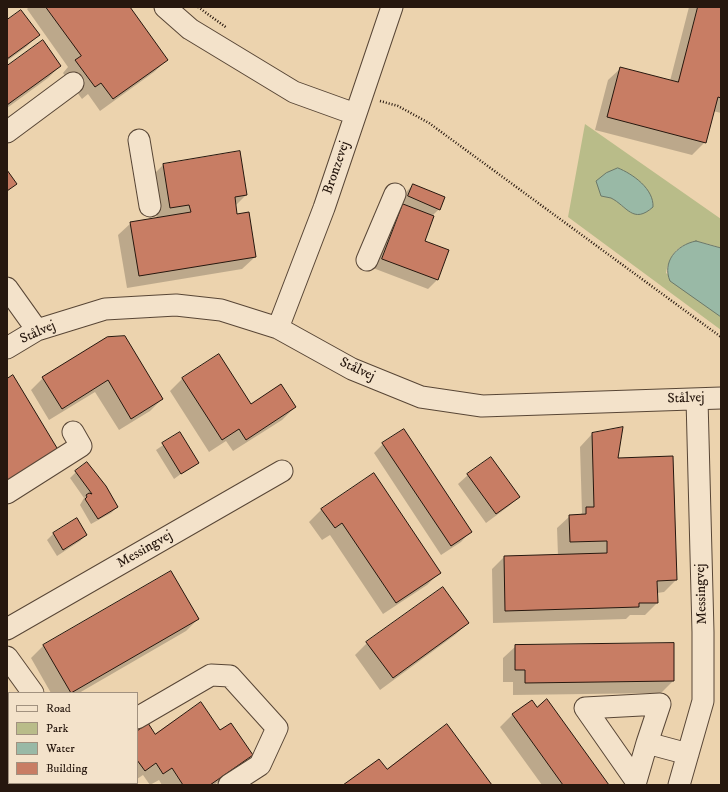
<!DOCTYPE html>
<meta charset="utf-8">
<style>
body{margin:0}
#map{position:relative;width:728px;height:792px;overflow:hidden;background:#ecd3ae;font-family:"IM FELL DW Pica",serif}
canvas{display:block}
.frame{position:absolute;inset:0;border:8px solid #26170e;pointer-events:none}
.legend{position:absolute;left:8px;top:692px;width:130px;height:92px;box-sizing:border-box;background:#f3e2ca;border:1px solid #a1917f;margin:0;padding:5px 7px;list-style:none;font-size:12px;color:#26170e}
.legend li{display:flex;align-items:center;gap:8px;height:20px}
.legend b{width:20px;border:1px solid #a1917f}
</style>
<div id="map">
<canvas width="728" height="792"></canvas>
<div class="frame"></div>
<ul class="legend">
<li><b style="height:5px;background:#f3e2ca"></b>Road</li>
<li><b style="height:11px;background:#b9bc89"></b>Park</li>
<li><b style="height:11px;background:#99b9a6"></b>Water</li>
<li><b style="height:11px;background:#c87d64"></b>Building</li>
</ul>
</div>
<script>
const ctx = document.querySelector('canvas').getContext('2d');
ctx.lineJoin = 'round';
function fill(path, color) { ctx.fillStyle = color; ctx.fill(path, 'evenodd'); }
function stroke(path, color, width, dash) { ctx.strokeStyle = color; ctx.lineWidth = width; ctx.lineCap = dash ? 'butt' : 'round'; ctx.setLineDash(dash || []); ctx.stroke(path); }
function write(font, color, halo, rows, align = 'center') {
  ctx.font = font + ' "IM FELL DW Pica",serif'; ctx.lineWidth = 3; ctx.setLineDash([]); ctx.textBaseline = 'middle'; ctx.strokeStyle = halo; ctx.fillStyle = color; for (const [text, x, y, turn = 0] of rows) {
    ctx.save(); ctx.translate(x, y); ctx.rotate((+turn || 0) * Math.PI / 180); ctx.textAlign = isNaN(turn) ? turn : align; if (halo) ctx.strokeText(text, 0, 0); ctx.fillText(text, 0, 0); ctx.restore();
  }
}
const green = new Path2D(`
 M585,124L721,219V248C694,237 672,241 666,273L721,317V330L568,217Z`);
const water = new Path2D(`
 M618,168C633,174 654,189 653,207C633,225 627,206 611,198C608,197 604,197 601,196L596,181L606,173Z
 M696,241L721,248V317L670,281C662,262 676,245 696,241Z`);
const shadow = new Path2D(`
 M29,7H129L167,60L154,72L100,111L88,94L82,99L63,73L68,67L27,9Z
 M689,7H721V113L713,111L705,142L692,155L595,130L608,80L621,68L670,81Z
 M7,21L38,35L26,47L7,61Z
 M60,66L48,78L7,108V67Z
 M239,152L246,195L235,206L236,215L255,257L242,269L127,288L118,235L131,223L157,219L151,177L163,165Z
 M413,185L439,209L432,216L423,241L437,280L428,289L373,268L394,215L405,204L402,203L407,191Z
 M108,338L162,399L150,411L119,430L95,392L49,420L31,390L43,378Z
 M219,355L251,405L295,407L282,420L233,451L226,441L209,452L170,391L182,379Z
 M179,434L197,462L174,479L156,450Z
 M592,434L616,459L672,457L676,580L664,592L657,593V603L645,615H630L626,619L493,623L492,569L504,557L558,556L557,528L570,516H579L582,513L580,447Z
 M383,444L470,532L461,542L441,555L374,453Z
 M76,472L117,507L111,513L91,524L80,505L84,498L70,478Z
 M468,475L518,497L509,506L486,523L458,484Z
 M322,509L440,572L427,585L383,614L330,535L322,540L309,522Z
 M77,520L86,535L80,541L57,556L47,540L53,534Z
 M171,572L198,619L186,631L79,693H51L31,658L43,646Z
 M468,623L455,635L380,690L355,655L367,643Z
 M516,646L673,681L661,693L513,695V682H503V658Z
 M531,701L608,785H542L500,727L512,715Z
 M137,732L155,735L220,732L252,755L239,767L214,785H162L159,780L150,785L143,775L137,779Z`);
const building = new Path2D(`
 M46,7H130L168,60L113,99L101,83L95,87L75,60L81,56Z
 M698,7H721V98L718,97L706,143L607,117L620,67L678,82Z
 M21,10L40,35L7,59V20Z
 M43,40L61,66L7,105V66Z
 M240,151L247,195L235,197L237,214L249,212L256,257L139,276L130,222L191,212L189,205L170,208L163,164Z
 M7,170L17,184L7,191Z
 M413,184L445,197L440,210L408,196Z
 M403,204L434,216L425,241L449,250L438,280L382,259Z
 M125,336L163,399L131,419L108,380L62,409L42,377L107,337Z
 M219,354L251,404L281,384L296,407L246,440L239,429L222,440L182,378Z
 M13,375L60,453L7,485V379Z
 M623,427L618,458L673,456L677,580L657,581L658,603H639V607L505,611L504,556L607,553V541L570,542L569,515L586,514V507H594L592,433Z
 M404,429L472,532L451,546L382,443Z
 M180,432L199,463L181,474L162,443Z
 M491,457L520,497L496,514L467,474Z
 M87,462L106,486L118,507L98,519L85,499L87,497L86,495L89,493L92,494L75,471Z
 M374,473L441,573L396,603L342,523L335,528L321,509Z
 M77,518L87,535L63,550L53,533Z
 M171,571L199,619L71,693L43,645Z
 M443,587L469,623L393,678L366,642Z
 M674,643V681L525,683V670H515V645Z
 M547,699L609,785H563L512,714L532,700L537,707Z
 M201,702L220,730L231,723L253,755L210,785H183L172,768L163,774L156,763L145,771L137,760V731L148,723L155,734Z
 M7,708L9,711V772L7,773Z
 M447,724L492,785H343L379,759L387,769Z
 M44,783H59L61,785H42Z`);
const path = new Path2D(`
 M198,7L227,28
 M380,101L398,106L429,123L721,337`);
const minor = new Path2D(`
 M165,7L190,29L294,92L355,114
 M7,132L73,83
 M139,140L150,206
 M367,260L395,194
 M7,288L37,330
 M278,328L324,208L392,7
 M7,348L37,330L105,309L176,305L221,310L278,328L352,369L421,397L482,406L721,398
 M7,493L81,446L73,432
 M7,629L282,471
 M7,657L33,693
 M137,718L211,675L230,676L277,728L260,765L229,785
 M647,743L660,704L585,708L636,781L647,743L688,754
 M97,783L99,785
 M679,785L703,701V632L697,399`);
const streetNames = [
 ["Bronzevej",337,168,-71],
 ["Stålvej",38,333,-24],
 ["Stålvej",357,370,25],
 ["Stålvej",686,399,-2],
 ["Messingvej",145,550,-30],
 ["Messingvej",702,594,-92]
];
fill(green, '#b9bc89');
fill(water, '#99b9a6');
stroke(water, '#6b7869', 1);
fill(shadow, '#0003');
fill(building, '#c87d64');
stroke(building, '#26170e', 1);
stroke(minor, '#584636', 23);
stroke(path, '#26170e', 2.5, [1, 2]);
stroke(minor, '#f3e2ca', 21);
write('14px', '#26170e', '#f3e2ca', streetNames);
</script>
